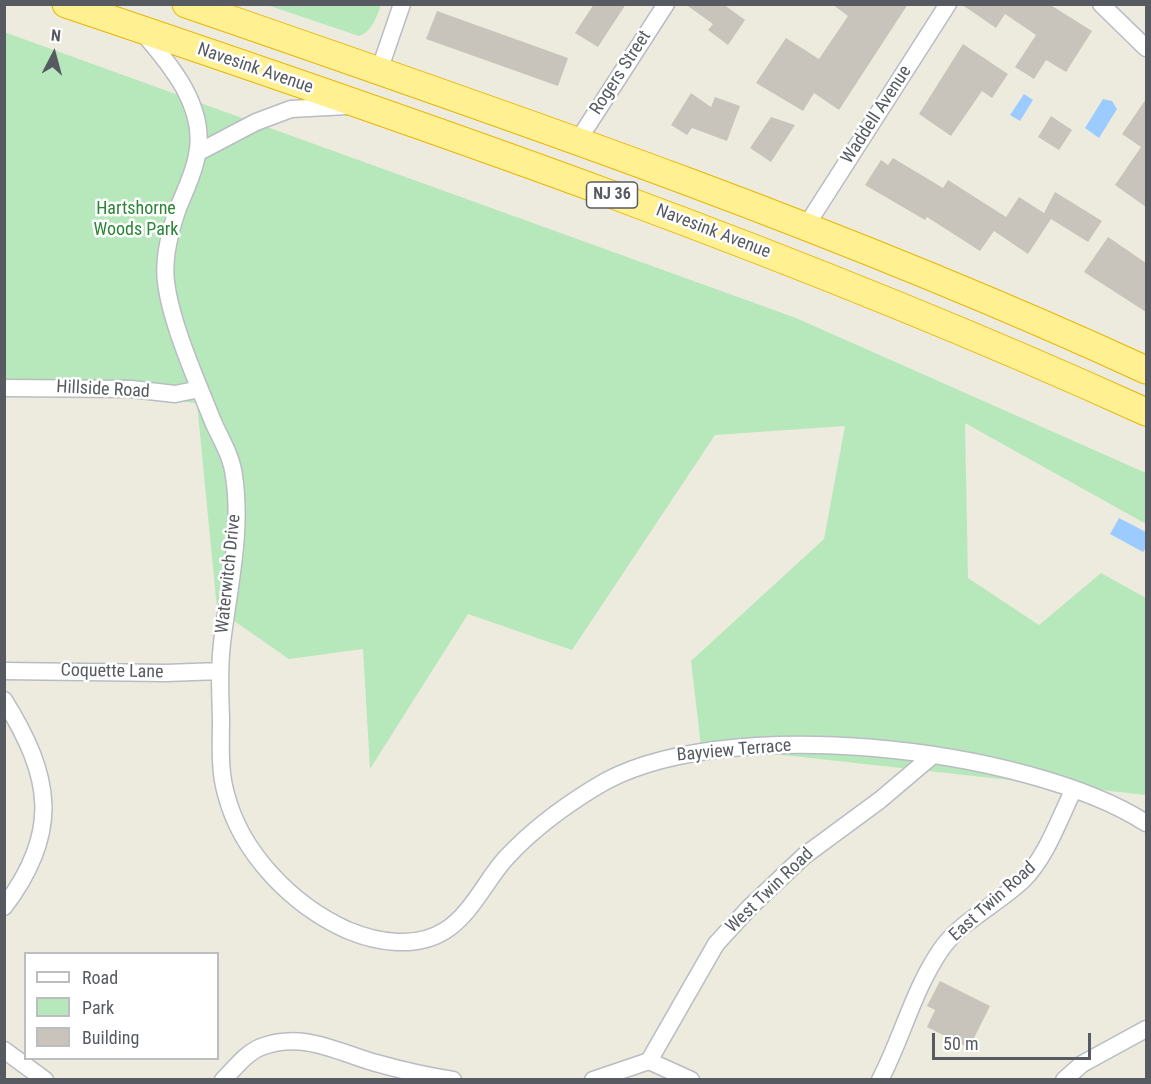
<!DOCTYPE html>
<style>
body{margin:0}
#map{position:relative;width:1151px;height:1084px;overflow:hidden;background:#edebde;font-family:"Roboto Condensed",sans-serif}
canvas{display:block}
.frame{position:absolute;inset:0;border:6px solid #575b61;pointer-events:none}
.legend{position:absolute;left:24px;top:952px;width:195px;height:108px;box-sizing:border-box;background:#fff;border:2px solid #bcbdc0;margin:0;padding:8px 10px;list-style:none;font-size:18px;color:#575b61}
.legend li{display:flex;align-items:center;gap:12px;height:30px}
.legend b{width:30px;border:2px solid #bcbdc0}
.north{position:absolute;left:24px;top:24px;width:60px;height:60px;-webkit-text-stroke:4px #fff;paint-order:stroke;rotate:6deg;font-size:16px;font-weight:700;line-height:24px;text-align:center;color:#575b61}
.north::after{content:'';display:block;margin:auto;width:21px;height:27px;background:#575b61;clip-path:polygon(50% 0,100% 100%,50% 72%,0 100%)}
.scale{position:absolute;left:932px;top:1033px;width:159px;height:27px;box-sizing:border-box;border:3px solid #575b61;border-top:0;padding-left:8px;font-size:18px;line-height:21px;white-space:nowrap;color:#575b61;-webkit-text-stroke:4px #fff;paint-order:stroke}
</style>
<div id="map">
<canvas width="1151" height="1084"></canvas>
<div class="frame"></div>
<ul class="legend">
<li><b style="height:8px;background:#fff"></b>Road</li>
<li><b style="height:16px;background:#b7e8bb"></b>Park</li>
<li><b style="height:16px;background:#c8c4bb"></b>Building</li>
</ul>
<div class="north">N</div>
<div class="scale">50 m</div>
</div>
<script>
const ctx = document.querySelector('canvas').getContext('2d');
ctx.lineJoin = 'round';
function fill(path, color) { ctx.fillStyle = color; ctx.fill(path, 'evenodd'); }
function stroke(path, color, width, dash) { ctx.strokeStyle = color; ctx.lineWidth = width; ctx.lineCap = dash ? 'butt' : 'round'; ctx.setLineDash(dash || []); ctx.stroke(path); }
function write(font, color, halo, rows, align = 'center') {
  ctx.font = font + ' "Roboto Condensed",sans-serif'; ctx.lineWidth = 5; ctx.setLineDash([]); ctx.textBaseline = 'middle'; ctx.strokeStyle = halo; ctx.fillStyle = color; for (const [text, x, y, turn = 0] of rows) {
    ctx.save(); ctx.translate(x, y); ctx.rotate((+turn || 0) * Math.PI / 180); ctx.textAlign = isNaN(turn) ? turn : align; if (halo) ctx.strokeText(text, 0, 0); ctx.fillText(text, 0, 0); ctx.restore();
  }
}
const green = new Path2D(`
 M267,5L381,4V5C377,16 372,32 359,36Z
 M4,32L796,318L1146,473V524L965,423L968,578L1039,625L1101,573L1146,598V795L701,746L691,661L824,539L845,426L715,435L572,650L468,614L370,769L363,649L289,659L217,609L197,403L5,386Z`);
const water = new Path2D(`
 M1024,94L1033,100L1020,121L1010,115Z
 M1103,99L1112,101L1117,109L1099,138L1085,128Z
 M1119,518L1146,532V548L1143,552L1110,534Z`);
const building = new Path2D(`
 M594,4H626L598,47L575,33Z
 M685,4H723L745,20L728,45L708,30L713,24Z
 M832,4H908L839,110L814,93L803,111L756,83L786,38L819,59L848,16Z
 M961,4H1049L1092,31L1066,72L1046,60L1034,79L1015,67L1036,35L1005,14L996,28Z
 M437,11L568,58L558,86L426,39Z
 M963,44L1008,74L992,98L982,91L951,136L919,114Z
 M691,93L711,107L715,97L740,106L727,141L692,128L687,135L671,125Z
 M1146,99V207L1115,185L1141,147L1122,134Z
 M1051,116L1072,130L1059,150L1038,137Z
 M771,117L795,125L771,162L750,148Z
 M893,158L943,188L948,180L1006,217L1019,197L1044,213L1055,192L1102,221L1088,242L1051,219L1028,254L994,231L980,251L927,217L925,220L865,185L881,160L888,165Z
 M1108,237L1146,263V312L1084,272Z
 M940,981L990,1006L969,1048L927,1027L935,1010L927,1006Z`);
const minor = new Path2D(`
 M1101,4L1146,48
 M142,32C171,65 207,108 197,155C194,173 185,191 178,208C170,231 163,258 166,282C171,324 198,384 214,424C222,441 232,458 234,476C242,529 230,582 223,635C219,663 220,691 221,719C221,744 219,770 226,794C241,853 292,905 347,930C378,943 417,949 446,930C472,913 486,880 506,858C531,831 563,807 594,788C716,710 1028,747 1146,823
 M379,71L402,4
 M577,142L666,4
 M199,152L256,122L291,109L347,106
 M806,226L948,4
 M4,388L131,389L175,394L200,389
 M4,671L166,673L220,671
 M4,700C52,777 61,832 4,907
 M4,1050L45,1080
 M649,1061L716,944L750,907L804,856L880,800L932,756
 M649,1061L691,1080
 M223,1080C235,1068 246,1053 261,1047C303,1031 337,1052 376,1063C401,1070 427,1076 453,1080
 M593,1080L649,1061
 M880,1080C902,1038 913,991 940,951C960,921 997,905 1023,880C1047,856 1059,819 1074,789
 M1064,1080L1082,1064L1146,1029`);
const trunk = new Path2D(`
 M66,4C431,127 796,253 1146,412
 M186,4C510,116 835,227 1146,370`);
const shields = [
 [612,195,51]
];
const shieldNames = [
 ["NJ 36",612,195]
];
const streetNames = [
 ["Navesink Avenue",255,69,19],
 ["Rogers Street",621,73,-57],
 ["Waddell Avenue",877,115,-57],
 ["Navesink Avenue",713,232,21],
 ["Hillside Road",103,390,3],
 ["Waterwitch Drive",229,574,-84],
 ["Coquette Lane",112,672,1],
 ["Bayview Terrace",734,751,-5],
 ["West Twin Road",770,891,-44],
 ["East Twin Road",993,902,-42]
];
const parkNames = [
 ["Hartshorne",136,209],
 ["Woods Park",136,230]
];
fill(green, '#b7e8bb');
fill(water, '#9cccff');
fill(building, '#c8c4bb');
stroke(minor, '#b9bcc2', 19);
stroke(trunk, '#ebb400', 29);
stroke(minor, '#fff', 16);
stroke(trunk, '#fff092', 27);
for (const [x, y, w] of shields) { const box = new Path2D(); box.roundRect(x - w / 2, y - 13, w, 26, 4.5); ctx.fillStyle = '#fff'; ctx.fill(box); stroke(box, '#575b61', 1.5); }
write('bold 16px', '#575b61', null, shieldNames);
write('18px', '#575b61', '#fff', streetNames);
write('18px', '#2b8536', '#fff', parkNames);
</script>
